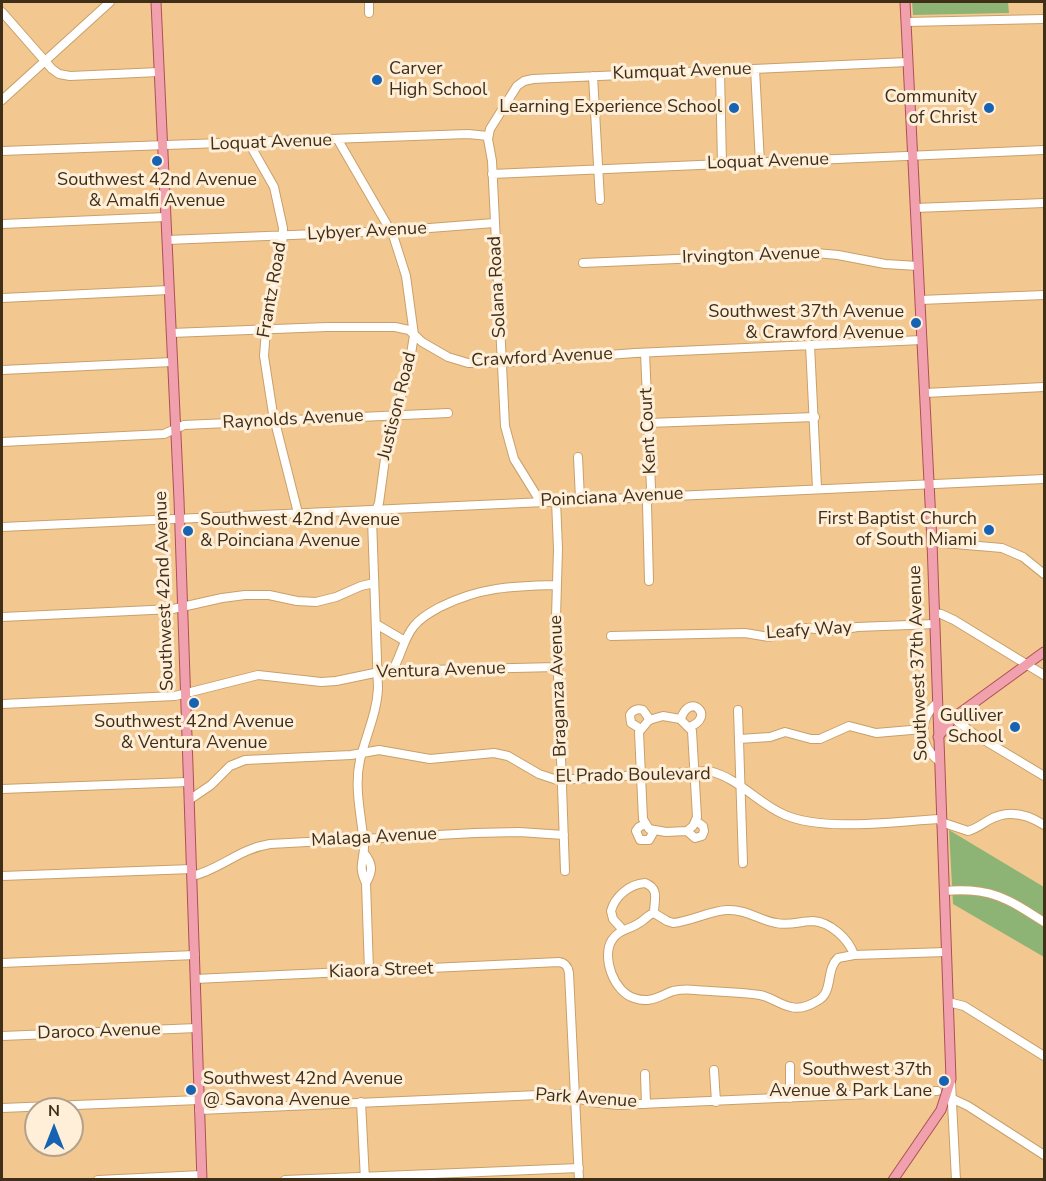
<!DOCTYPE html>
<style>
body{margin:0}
#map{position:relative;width:1046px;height:1181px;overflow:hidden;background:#f2c890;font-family:"Nunito Sans",sans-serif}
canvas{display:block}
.frame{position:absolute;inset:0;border:3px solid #3f2e18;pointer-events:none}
.north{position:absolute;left:24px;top:1097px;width:60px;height:60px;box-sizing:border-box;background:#ffeed8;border:2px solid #b2a18b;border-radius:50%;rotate:0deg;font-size:16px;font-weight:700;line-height:24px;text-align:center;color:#3f2e18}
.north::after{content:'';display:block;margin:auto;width:21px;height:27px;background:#1563b2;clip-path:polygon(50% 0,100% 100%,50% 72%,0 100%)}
</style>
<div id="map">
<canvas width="1046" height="1181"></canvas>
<div class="frame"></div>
<div class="north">N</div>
</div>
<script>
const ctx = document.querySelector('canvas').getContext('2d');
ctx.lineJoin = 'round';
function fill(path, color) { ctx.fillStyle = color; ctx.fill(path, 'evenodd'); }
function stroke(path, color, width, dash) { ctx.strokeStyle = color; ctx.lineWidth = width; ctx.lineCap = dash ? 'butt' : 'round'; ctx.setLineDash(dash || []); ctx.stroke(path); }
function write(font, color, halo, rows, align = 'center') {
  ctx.font = font + ' "Nunito Sans",sans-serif'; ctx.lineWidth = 6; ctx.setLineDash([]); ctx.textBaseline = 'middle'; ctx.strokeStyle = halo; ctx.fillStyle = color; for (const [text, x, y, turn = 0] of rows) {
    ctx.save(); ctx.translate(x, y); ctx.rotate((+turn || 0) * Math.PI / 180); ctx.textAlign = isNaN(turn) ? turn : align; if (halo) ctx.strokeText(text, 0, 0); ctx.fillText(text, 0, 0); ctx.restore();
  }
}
const green = new Path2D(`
 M912,2H1008L1009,13L913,15Z
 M949,830L1044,887V957L953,904Z`);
const minor = new Path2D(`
 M369,2V13
 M2,12L52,69L59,74L70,76L159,72
 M906,22L1044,19
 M755,69L760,163
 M720,71L722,164
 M593,76L600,200
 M2,100L110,2
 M338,140L393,235L406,276L414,335L408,373L387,444L379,503L372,519L378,688C377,713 366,735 360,760C354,787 361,815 364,843C365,861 357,864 366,883C373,871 373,864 364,853
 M249,143L274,187L283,228L282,247L267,316L264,356L273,414L298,513
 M2,151L468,134L488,136
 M492,174L1044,150
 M915,208L1044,203
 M2,224L166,217
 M167,240L391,231L494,223
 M583,263L816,253L838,255L885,264L918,266
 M2,298L169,290
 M920,300L1044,295
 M171,333L327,327H395L409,330L422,342L448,357L468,363L511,362L635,353L922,340
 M810,345L817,488
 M645,353L651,488L647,504L649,581
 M2,370L172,362
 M925,393L1044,387
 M648,423L815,417
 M2,442L164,434L184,425L448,413
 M578,457L580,499
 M556,500L558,549L556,617L565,871
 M540,501L514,459L505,426L492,161L488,139L490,129L517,86L524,81L533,79L908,62
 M2,527L1044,479
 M932,542L1002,548L1023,557L1044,574
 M935,613L941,614L954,620L1044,675
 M2,617L173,609L222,598L245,595H269L297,601L316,602L336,597L361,586L374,583
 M376,624L405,641
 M611,636L745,633L769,637L806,628L836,631L857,627L935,624
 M392,671C401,657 403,639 414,626C421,617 431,612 440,607C480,587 512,586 556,585
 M937,703C918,719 919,746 939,761
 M2,704L175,696L258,675L321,682L336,681L384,671L557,667
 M738,710L743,863
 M663,716L680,719L692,731L697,817L693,826L687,831L666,832L649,829L643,819L639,732L649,720Z
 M953,718L974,734L1044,776
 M681,719C689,691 717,717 689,727
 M641,729L631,723L630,715C633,710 637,708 643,710L650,720
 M739,739L770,737L785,732L811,739H820L849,726L876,733L923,729
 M2,789L188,782
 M189,800L211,785L230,766L245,760L351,755L379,750L430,759L494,753L508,756L539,774L557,780L709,771C739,778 757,803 785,815C825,832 896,821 941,819
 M941,822L968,831C976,829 982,824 989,820C1008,809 1027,814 1044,825
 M645,824L639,827L636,831L640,840H649L654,831
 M687,831L695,838L702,836L704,831L703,826L696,821
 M2,876L192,869
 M192,876C220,870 238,849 270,844L475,833L519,832L564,835
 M366,883L369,971
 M944,891C990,887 1007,898 1044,922
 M654,913C647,915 645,920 639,923C629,930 619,929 612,940C601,957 614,992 634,998C650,1004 659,996 673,991C681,989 688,989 696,990C717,992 740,992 760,995C771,997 780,1005 791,1007C799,1009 809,1006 817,1001C834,993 825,970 838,958L854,955L946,952
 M654,913L667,921L673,923C692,921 709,911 727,910C746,909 759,920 776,923C789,926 801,921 813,921C830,922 849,939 854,955
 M623,930L613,919L611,911C615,896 630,884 645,883C660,889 654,900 654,913
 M2,963L195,955
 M195,979L559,962C566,963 568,967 569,973L579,1180
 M948,1002L964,1006L1044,1056
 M2,1036L197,1028
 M790,1066V1098
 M714,1070L716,1102
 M645,1074L646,1104
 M951,1083L956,1180
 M953,1099L968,1106L1044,1155
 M361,1102L365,1180
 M2,1108L199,1100
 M199,1110L561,1094L591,1102L618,1105L937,1091
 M98,1180L202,1175
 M285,1180L579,1168`);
const major = new Path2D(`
 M156,2L179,500L202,1180
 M938,737L953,718L1044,652
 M893,1180L941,1110L951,1079L932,542L905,2`);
const markers = [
 [377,80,6,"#1563b2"],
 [734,108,6,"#1563b2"],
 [989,108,6,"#1563b2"],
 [157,161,6,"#1563b2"],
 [916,323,6,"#1563b2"],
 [989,530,6,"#1563b2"],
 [188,531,6,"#1563b2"],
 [194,703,6,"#1563b2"],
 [1015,727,6,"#1563b2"],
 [944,1081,6,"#1563b2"],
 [191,1090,6,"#1563b2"]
];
const poiNames = [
 ["Carver",389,70,"left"],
 ["High School",389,91,"left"],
 ["Community",977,98],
 ["of Christ",977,119],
 ["Learning Experience School",722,108],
 ["Southwest 42nd Avenue",157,181,"center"],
 ["& Amalfi Avenue",157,202,"center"],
 ["Southwest 37th Avenue",904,313],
 ["& Crawford Avenue",904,334],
 ["First Baptist Church",977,520],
 ["of South Miami",977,541],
 ["Southwest 42nd Avenue",200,521,"left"],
 ["& Poinciana Avenue",200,542,"left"],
 ["Gulliver",1003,717],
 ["School",1003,738],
 ["Southwest 42nd Avenue",194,723,"center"],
 ["& Ventura Avenue",194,744,"center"],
 ["Southwest 37th",932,1071],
 ["Avenue & Park Lane",932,1092],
 ["Southwest 42nd Avenue",203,1080,"left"],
 ["@ Savona Avenue",203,1101,"left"]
];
const streetNames = [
 ["Kumquat Avenue",682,72,-2],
 ["Loquat Avenue",271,143,-2],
 ["Loquat Avenue",768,162,-2],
 ["Lybyer Avenue",367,232,-3],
 ["Irvington Avenue",751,256,-2],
 ["Solana Road",498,287,-93],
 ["Frantz Road",273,290,-80],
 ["Crawford Avenue",542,358,-3],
 ["Justison Road",398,406,-76],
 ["Raynolds Avenue",293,420,-3],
 ["Kent Court",649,431,-93],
 ["Poinciana Avenue",612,498,-3],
 ["Southwest 42nd Avenue",165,591,-92],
 ["Leafy Way",809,631,-4],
 ["Southwest 37th Avenue",919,663,-92],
 ["Ventura Avenue",441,671,-2],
 ["Braganza Avenue",559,686,-92],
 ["El Prado Boulevard",633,776,-1],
 ["Malaga Avenue",374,838,-3],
 ["Kiaora Street",381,971,-2],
 ["Daroco Avenue",99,1032,-2],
 ["Park Avenue",586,1099,4]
];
fill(green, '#8eb475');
stroke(minor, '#c9a06a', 10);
stroke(major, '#ad5056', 11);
stroke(minor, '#fff', 8);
stroke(major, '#f1a1ad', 9);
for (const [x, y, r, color] of markers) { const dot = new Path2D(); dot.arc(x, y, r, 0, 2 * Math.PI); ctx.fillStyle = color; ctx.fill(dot); stroke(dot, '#ffeed8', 2); }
write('18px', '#3f2e18', '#ffeed8', poiNames, 'right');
write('18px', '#3f2e18', '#ffeed8', streetNames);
</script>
